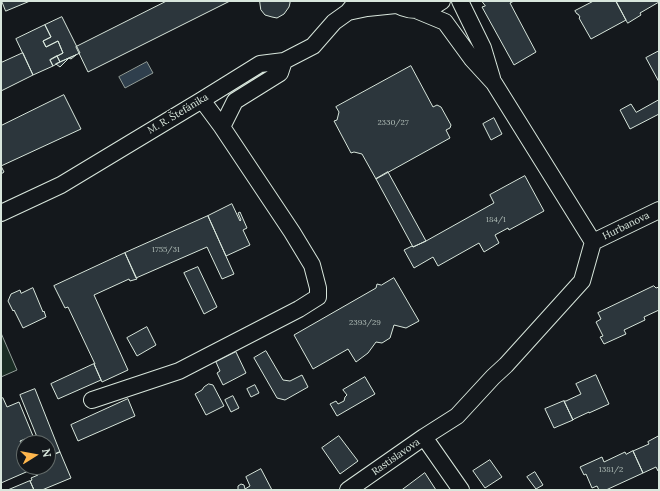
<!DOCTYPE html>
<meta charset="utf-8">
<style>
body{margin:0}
#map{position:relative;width:660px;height:491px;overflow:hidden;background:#14181c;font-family:Lora,serif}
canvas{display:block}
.frame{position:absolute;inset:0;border:2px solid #d8e6dc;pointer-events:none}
.north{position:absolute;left:16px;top:435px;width:40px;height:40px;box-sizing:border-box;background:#14181c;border:1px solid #626a69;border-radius:50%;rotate:79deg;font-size:11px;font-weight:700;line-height:16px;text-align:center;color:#d8e6dc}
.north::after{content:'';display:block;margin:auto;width:14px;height:18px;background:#ffb74d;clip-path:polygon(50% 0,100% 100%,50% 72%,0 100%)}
</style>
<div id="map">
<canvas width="660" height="491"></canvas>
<div class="frame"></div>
<div class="north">N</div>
</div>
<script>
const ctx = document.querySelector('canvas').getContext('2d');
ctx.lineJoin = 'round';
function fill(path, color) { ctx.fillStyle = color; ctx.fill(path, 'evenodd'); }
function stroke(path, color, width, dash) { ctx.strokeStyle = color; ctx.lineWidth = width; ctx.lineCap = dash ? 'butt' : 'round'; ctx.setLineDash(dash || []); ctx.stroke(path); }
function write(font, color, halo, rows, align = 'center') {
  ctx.font = font + ' Lora,serif'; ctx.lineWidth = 3; ctx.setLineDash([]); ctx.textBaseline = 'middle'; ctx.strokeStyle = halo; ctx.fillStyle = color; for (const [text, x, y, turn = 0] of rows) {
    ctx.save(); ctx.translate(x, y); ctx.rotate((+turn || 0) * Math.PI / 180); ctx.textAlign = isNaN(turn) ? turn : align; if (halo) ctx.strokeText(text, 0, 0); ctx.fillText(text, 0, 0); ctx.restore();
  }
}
const green = new Path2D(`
 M1,333L17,370L1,377Z`);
const water = new Path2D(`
 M147,62L153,73L125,88L119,77Z`);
const building = new Path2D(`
 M2,1H30L6,11Z
 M167,1H230L88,72L76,47Z
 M260,1H290V3L289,7L284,14L277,18L272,17L265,15L261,10Z
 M482,1H514L510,3L536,52L514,65L482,7L485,6Z
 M594,1H616L626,20L591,39L579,18L580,17L578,14H577L575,11Z
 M616,1H659V2L640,13L641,15L628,23Z
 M62,17L80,53L60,62L57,56L63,53L58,41L46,47L43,41L51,37L45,25Z
 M45,25L51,37L43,41L46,47L58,41L63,53L50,60L53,66L33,75L16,39Z
 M659,51V82L646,58Z
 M23,53L33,75L1,91V63Z
 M76,55L71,59L69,58L60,67L56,64Z
 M57,56L60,62L53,66L50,60Z
 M411,66L433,107L437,105L441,107L451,125L450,128L446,130L450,138L376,179L362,154L354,152L351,153L334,121L337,120L339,112L336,107Z
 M64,95L81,129L1,166L4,172L1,174V126Z
 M659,100V114L630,129L620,110L631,104L636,112Z
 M494,118L502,134L491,140L483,124Z
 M388,172L426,241L413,247L376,179Z
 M525,176L544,211L509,230L508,228L495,235L499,243L484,252L479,243L438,266L433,257L414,268L404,250L412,246L413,247L426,241L494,203L490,195Z
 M232,204L240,221L241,220L238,213L240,212L247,228L243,230L250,245L226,256L208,216Z
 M208,216L234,274L222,279L207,247L136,278L125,253Z
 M125,253L137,279L130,281L129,279L94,295L128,370L102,382L94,364H95L68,307L65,308L54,286Z
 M198,267L217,307L204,314L184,273Z
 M394,278L419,321L406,328L394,325L390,338L382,343L376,342L368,353L356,362L348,349L313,369L294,335L376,288L377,284L381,285Z
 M654,286L656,288L659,287V310L644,317L645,320L624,330L626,334L604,344L600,337L603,336L596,322L601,319L598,313Z
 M33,288L43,312L44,311L46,317L23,328L14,310L13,311L8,301L11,294L20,290L21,293Z
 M147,327L156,345L137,356L127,338Z
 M266,351L283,380L290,381L302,375L308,387L285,400L277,398L254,358Z
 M236,352L246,373L223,385L217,373L220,371L216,362Z
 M94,364L101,380L58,399L51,384Z
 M596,375L609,404L589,413V412L574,419L573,420L564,401H566L581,394L576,384Z
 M365,377L375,394L337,416L330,404L336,401L338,404L344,401L345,397L347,395L343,390Z
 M209,384L213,385L224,406L206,415L195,394L202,390L204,387Z
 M255,385L259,393L251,397L247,389Z
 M35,389L60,452L48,457V443H24V444L23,442L37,437L20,395Z
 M233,396L239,408L231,412L225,400Z
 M3,398L7,407L19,402L33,436L20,441L24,449V467H32L33,469L1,483V399Z
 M128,399L135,416L78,441L71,425Z
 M564,401L573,420L554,428L545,409Z
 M339,436L358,461L340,474L322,448Z
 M659,436V471H658L656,467L643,473L633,451L649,444L648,442Z
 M633,451L643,473L606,490H599L597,486L592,488L586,474L584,475L580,467L602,457L604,462L625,452L626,454Z
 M60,452L71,478L42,490H34L30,481L32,480L31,478L38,475L35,467H48V457Z
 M490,460L502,477L485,488L473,471Z
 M261,469L272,490H238V486L241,484L244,485L245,489L250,486L246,477Z
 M535,472L543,485L536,489L527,477Z
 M425,473L436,490H402Z
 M30,481L34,490H8Z`);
const minor = new Path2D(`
 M391,1C407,13 426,13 442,1
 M460,1L483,48L492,78
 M348,12L367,8L396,5
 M222,127L235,101L280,73L284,61
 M1,213L61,185L202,100L260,64L284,61L313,46L334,22L348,12L357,1
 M593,242L659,210
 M92,400L179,371L299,309L318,297V288L312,265L292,232L222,127L202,100
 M424,437L461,490
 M348,490L424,437L457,416L493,377L506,365L582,281L593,242L494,83L472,59L445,22L416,10`);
const numberNames = [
 ["2330/27",393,123],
 ["184/1",496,220],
 ["1755/31",166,250],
 ["2393/29",365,323],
 ["1381/2",611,470]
];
const streetNames = [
 ["M. R. Štefánika",178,114,-31],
 ["Hurbanova",626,226,-26],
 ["Rastislavova",396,457,-35]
];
fill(green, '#1a2d24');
stroke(green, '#939e99', 1);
fill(water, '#2f3f4d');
stroke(water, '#939e99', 1);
fill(building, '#2c363c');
stroke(building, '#d8e6dc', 1);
stroke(minor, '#d8e6dc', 18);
stroke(minor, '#14181c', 16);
write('8px', '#adbab4', null, numberNames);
write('10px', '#d8e6dc', '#14181c', streetNames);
</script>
